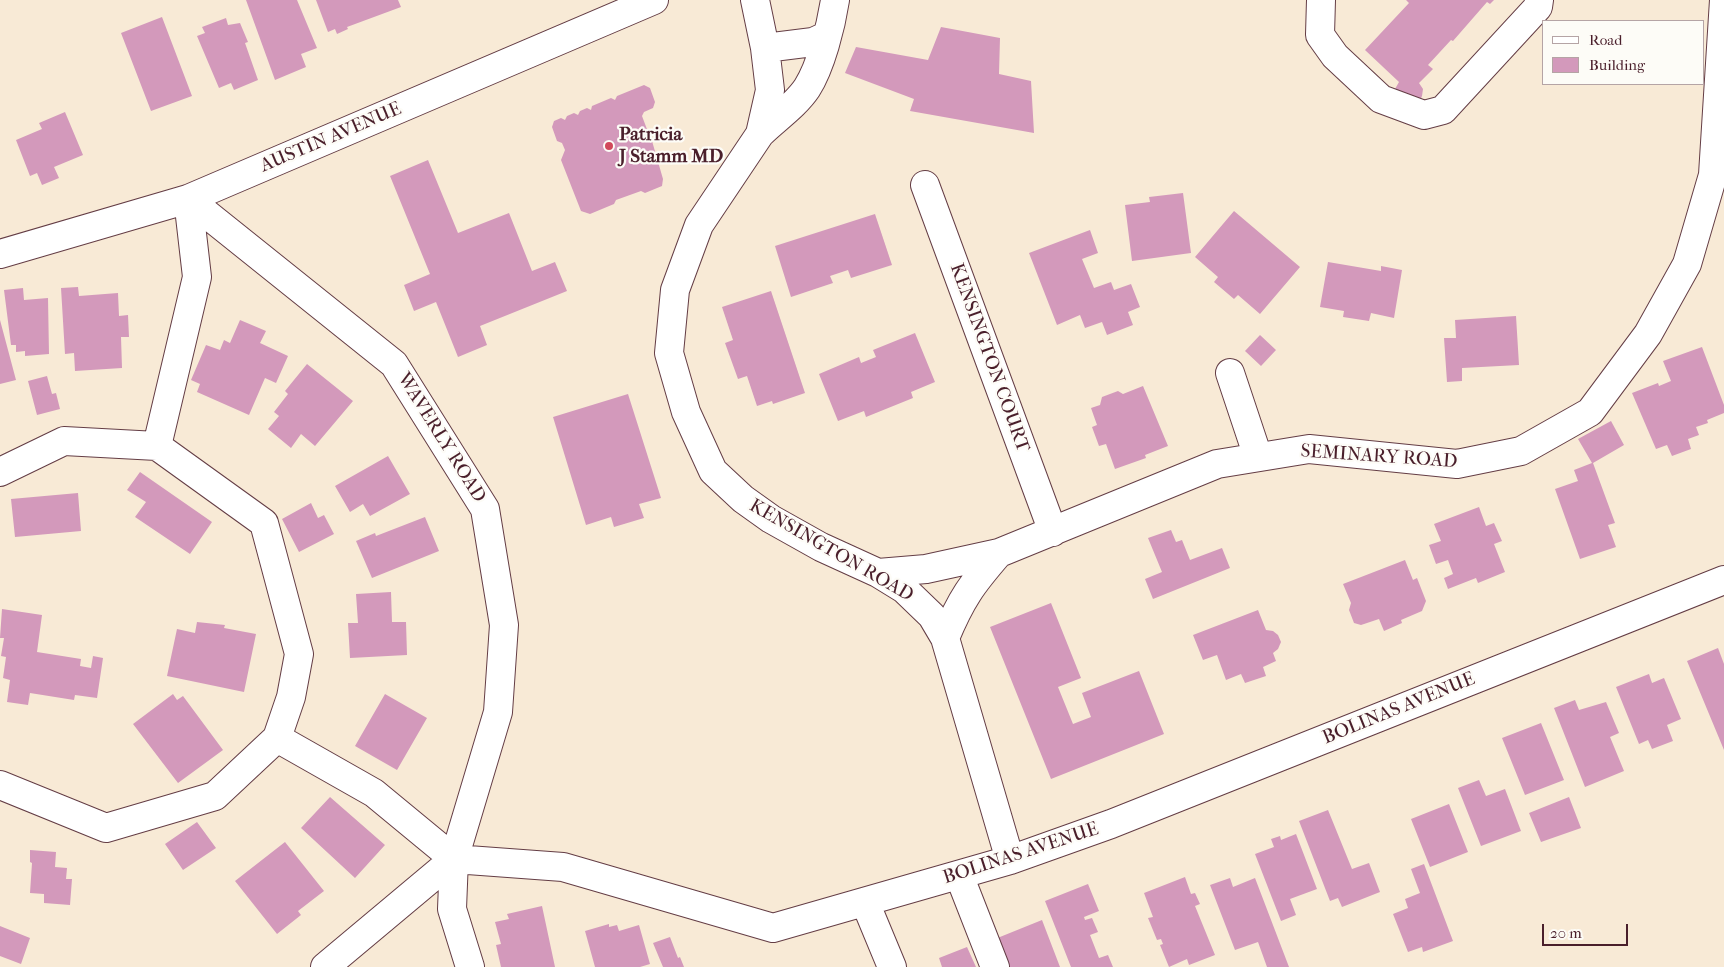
<!DOCTYPE html>
<style>
body{margin:0}
#map{position:relative;width:1724px;height:967px;overflow:hidden;background:#f8ead6;font-family:"IM FELL French Canon",serif}
canvas{display:block}
.legend{position:absolute;left:1542px;top:20px;width:162px;height:65px;box-sizing:border-box;background:#fdfcf7;border:1px solid #b5a4a5;margin:0;padding:6px 9px;list-style:none;font-size:15px;color:#4a1f2b}
.legend li{display:flex;align-items:center;gap:10px;height:25px}
.legend b{width:25px;border:1px solid #b5a4a5}
.scale{position:absolute;left:1542px;top:924px;width:86px;height:22px;box-sizing:border-box;border:2px solid #4a1f2b;border-top:0;padding-left:6px;font-size:15px;line-height:18px;white-space:nowrap;color:#4a1f2b;-webkit-text-stroke:4px #fdfcf7;paint-order:stroke}
</style>
<div id="map">
<canvas width="1724" height="967"></canvas>
<ul class="legend">
<li><b style="height:6px;background:#fff"></b>Road</li>
<li><b style="height:14px;background:#d399bb"></b>Building</li>
</ul>
<div class="scale">20 m</div>
</div>
<script>
const ctx = document.querySelector('canvas').getContext('2d');
ctx.lineJoin = 'round';
function fill(path, color) { ctx.fillStyle = color; ctx.fill(path, 'evenodd'); }
function stroke(path, color, width, dash) { ctx.strokeStyle = color; ctx.lineWidth = width; ctx.lineCap = dash ? 'butt' : 'round'; ctx.setLineDash(dash || []); ctx.stroke(path); }
function write(font, color, halo, rows, align = 'center') {
  ctx.font = font + ' "IM FELL French Canon",serif'; ctx.lineWidth = 4.5; ctx.setLineDash([]); ctx.textBaseline = 'middle'; ctx.strokeStyle = halo; ctx.fillStyle = color; for (const [text, x, y, turn = 0] of rows) {
    ctx.save(); ctx.translate(x, y); ctx.rotate((+turn || 0) * Math.PI / 180); ctx.textAlign = isNaN(turn) ? turn : align; if (halo) ctx.strokeText(text, 0, 0); ctx.fillText(text, 0, 0); ctx.restore();
  }
}
const building = new Path2D(`
 M246,0H297L317,48L301,54L306,67L275,80Z
 M316,0H398L401,7L347,27L348,29L337,34L335,29L328,32Z
 M1406,0H1494L1490,4L1487,2L1453,41L1451,40L1428,65L1433,69L1419,83L1423,89L1422,96L1419,103L1395,96V89L1399,82L1365,50L1409,3Z
 M162,17L192,96L151,111L121,33Z
 M226,18L228,25L240,23L248,42L245,43L258,80L234,90L231,83L219,88L197,36L205,33L202,27Z
 M941,27L1000,38L999,74L1031,81L1034,133L910,111L914,99L845,73L856,47L928,60Z
 M644,85L650,88L655,102L653,108L644,112L642,116L648,132L646,138L652,141L663,179L662,186L645,193L641,191L616,200L614,204L590,214L581,211L561,160L565,150L562,143L557,141L552,127L554,121L561,118L565,120L567,116L574,113L578,115L580,111L587,108L591,110L592,106L611,98L615,100L617,96Z
 M65,112L83,155L54,167L59,178L42,185L37,173L30,176L16,140L42,129L39,123Z
 M428,160L458,233L509,213L532,271L555,262L567,291L480,326L487,345L458,357L436,302L414,311L404,285L430,274L390,176Z
 M1183,193L1191,253L1132,261L1125,205L1150,202L1149,197Z
 M1234,211L1300,267L1260,314L1238,295L1234,299L1214,282L1218,277L1195,257Z
 M875,214L892,265L851,278L848,270L830,276L833,283L791,297L775,246Z
 M1090,230L1098,253L1082,259L1094,288L1111,282L1114,290L1131,284L1140,307L1128,312L1133,325L1107,335L1102,322L1085,328L1080,315L1057,325L1029,253Z
 M1328,262L1381,271V266L1402,270L1394,318L1371,313L1369,321L1343,317L1344,311L1320,307Z
 M78,287L79,296L118,293L119,316L128,315L129,337H121L122,368L75,371L74,353L65,354L61,288Z
 M23,288L24,300L48,298L49,354L25,356V351L16,352V345H11L4,290Z
 M771,291L805,393L773,404L772,401L757,406L747,376L738,379L725,343L733,340L722,307Z
 M1516,316L1519,365L1462,368V381L1447,382L1444,338H1456L1455,320Z
 M0,320L16,380L0,384Z
 M240,320L266,331L260,343L288,356L276,383L265,378L249,415L197,392L200,384L191,380L206,345L220,350L224,340L230,343Z
 M915,333L935,382L911,392L913,398L866,417L864,411L838,421L819,374L859,357L861,363L876,357L873,350Z
 M1260,335L1276,350L1261,366L1245,351Z
 M1702,347L1724,405V413L1707,420L1708,423L1696,427L1699,435L1688,439L1691,449L1672,456L1667,445L1656,449L1632,393L1658,383L1659,386L1671,381L1663,361Z
 M307,364L353,401L315,446L301,434L291,448L268,429L279,416L274,412L288,394L285,391Z
 M47,376L52,394L56,393L60,409L37,415L28,381Z
 M1143,386L1168,446L1145,455L1146,458L1115,469L1106,444L1099,446L1092,427L1097,425L1091,408L1100,405L1102,397L1118,391L1123,394Z
 M628,394L661,498L639,504L644,518L614,527L611,517L586,525L553,417Z
 M1611,421L1624,445L1593,463L1615,523L1608,525L1616,547L1580,559L1555,489L1578,481L1574,470L1592,463L1578,439Z
 M388,456L410,494L370,516L363,504L350,512L335,486Z
 M140,472L212,522L190,554L135,517L146,502L127,490Z
 M78,493L81,531L15,537L11,499Z
 M311,503L318,518L324,515L334,534L299,552L282,519Z
 M1479,507L1486,526L1494,523L1502,541L1494,544L1505,572L1478,583L1476,578L1448,589L1444,578L1453,574L1448,560L1436,564L1429,545L1441,541L1434,524Z
 M425,517L439,551L372,578L356,541L375,533L376,536Z
 M1171,530L1176,542L1182,540L1190,560L1222,548L1230,568L1153,599L1145,579L1162,572L1148,538Z
 M1405,560L1413,580L1417,578L1426,601L1422,611L1401,620L1402,623L1384,631L1379,619L1361,625L1354,623L1349,610L1351,603L1343,584Z
 M391,592L392,622H406L407,655L350,658L348,623H358L356,594Z
 M1051,603L1081,678L1058,687L1073,724L1091,717L1082,693L1139,671L1164,734L1051,779L990,627Z
 M2,609L42,615L37,652L81,659L80,666L91,668L93,656L103,658L97,698L75,695L74,700L30,693L28,705L7,702L10,680L3,678L6,657L1,656L4,638H0Z
 M1258,610L1266,630L1273,631L1278,635L1281,642L1278,649L1273,653L1276,661L1263,667L1266,676L1245,683L1241,674L1226,680L1217,655L1203,660L1193,635Z
 M197,622L225,625L224,628L256,634L244,692L167,676L177,629L195,633Z
 M1718,648L1724,664V750L1687,661Z
 M1649,674L1652,683L1664,678L1681,719L1667,725L1673,741L1652,749L1648,740L1639,744L1616,687Z
 M173,694L177,700L183,696L223,750L178,783L133,724Z
 M385,694L427,718L397,770L355,746Z
 M1575,700L1579,710L1606,702L1619,733L1610,737L1624,771L1585,787L1554,708Z
 M1541,723L1564,780L1525,795L1502,738Z
 M1479,780L1486,796L1505,789L1521,831L1481,846L1458,788Z
 M330,797L385,845L355,878L301,828Z
 M1569,797L1581,828L1541,842L1529,813Z
 M1449,804L1468,852L1430,867L1411,819Z
 M1328,810L1352,869L1369,863L1380,892L1342,907L1338,898L1330,901L1299,821Z
 M197,822L216,848L183,870L165,844Z
 M1296,834L1317,889L1290,899L1296,915L1281,921L1255,854L1274,847L1271,839L1280,836L1281,840Z
 M285,842L324,891L298,911L301,915L277,934L235,881Z
 M30,850L56,852L55,867L67,868L66,879H72L70,905L44,903V894L30,893L32,863L30,862Z
 M1424,864L1453,941L1423,952L1422,947L1408,952L1393,914L1408,908L1405,899L1420,893L1411,869Z
 M1185,877L1191,894L1195,893L1200,904L1195,906L1215,955L1189,965L1187,959L1169,967L1160,945L1163,944L1161,939L1157,940L1148,918L1153,917L1144,893Z
 M1230,878L1233,887L1255,878L1289,967H1267L1258,942L1235,950L1210,885Z
 M1088,884L1099,911L1084,917L1085,920L1092,918L1098,932L1090,935L1099,958L1108,955L1113,967H1071L1045,901Z
 M542,906L555,967H501L496,945L501,944L495,922L509,919L507,914Z
 M1042,920L1060,967H1001L990,941Z
 M609,924V927L617,925L619,931L639,925L650,964L640,967H595L585,931Z
 M0,926L30,938L21,964L0,956Z
 M670,937L678,958L680,957L684,967H663L653,943Z
 M967,947L976,967H942L939,958Z`);
const minor = new Path2D(`
 M755,0L765,48L770,90L760,134L699,225L675,290L669,353L686,412L713,471L743,499L771,519L821,547L878,573L904,589L932,616L945,638L1010,860
 M1321,0L1320,35L1335,56L1381,99L1424,115L1443,110L1538,7L1539,0
 M765,48L813,42L826,36
 M760,134C775,119 795,106 807,88C821,66 831,26 835,0
 M925,185L1053,532
 M188,199L394,364L485,509L504,625L498,712L454,859L452,909L470,967
 M0,254L188,199L654,0
 M1230,373L1258,457
 M157,446L264,523L299,654L291,697L277,738
 M0,472L64,441L157,446L197,277L188,199
 M878,573L926,569L999,553L1217,464L1309,449L1457,464L1521,451L1590,412L1648,334L1687,264L1713,175L1724,0
 M945,638C961,599 972,584 999,553
 M0,785L106,828L215,796L277,738L374,793L454,859
 M959,875L995,967
 M865,902L892,967
 M325,967L454,859L563,867L773,928L1010,860L1111,824L1724,580`);
const markers = [
 [609,146,5,"#d1495b"]
];
const poiNames = [
 ["Patricia",619,135],
 ["J Stamm MD",619,157]
];
const streetNames = [
 ["AUSTIN AVENUE",331,138,-23],
 ["KENSINGTON COURT",989,358,70],
 ["WAVERLY ROAD",441,438,58],
 ["SEMINARY ROAD",1379,457,4],
 ["KENSINGTON ROAD",831,551,30],
 ["BOLINAS AVENUE",1399,709,-22],
 ["BOLINAS AVENUE",1021,854,-18]
];
fill(building, '#d399bb');
stroke(minor, '#643d45', 30);
stroke(minor, '#fff', 28);
for (const [x, y, r, color] of markers) { const dot = new Path2D(); dot.arc(x, y, r, 0, 2 * Math.PI); ctx.fillStyle = color; ctx.fill(dot); stroke(dot, '#fdfcf7', 2); }
write('bold 19px', '#4a1f2b', '#fdfcf7', poiNames, 'left');
write('19px', '#4a1f2b', '#fdfcf7', streetNames);
</script>
